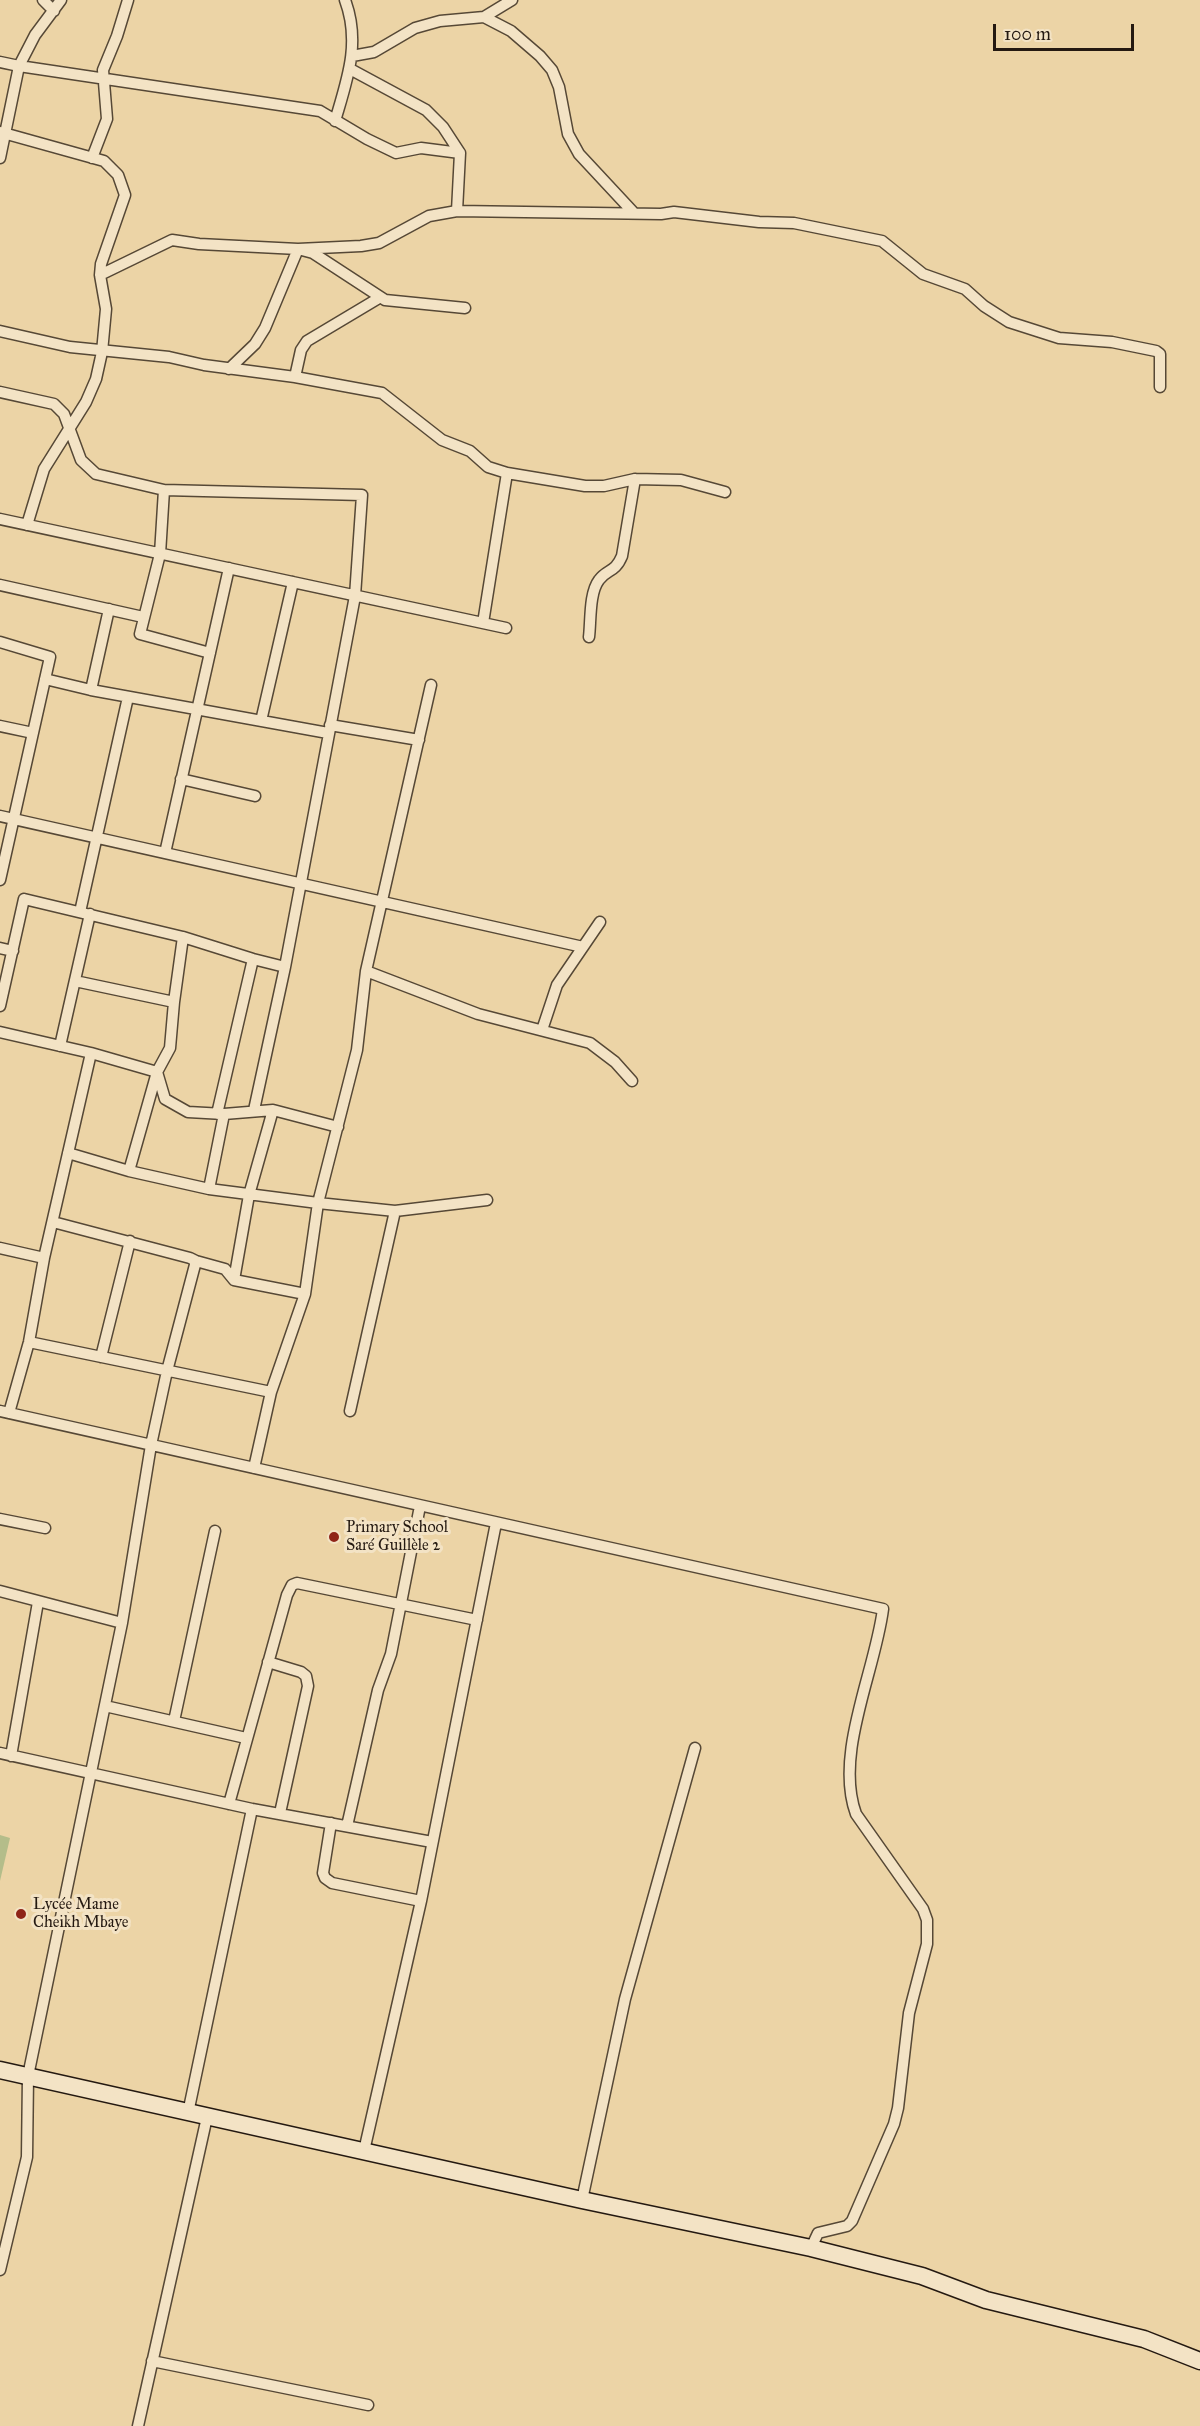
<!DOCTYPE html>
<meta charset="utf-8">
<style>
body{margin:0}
#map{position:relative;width:1200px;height:2426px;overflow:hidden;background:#ecd4a6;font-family:"IM FELL Great Primer",serif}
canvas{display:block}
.scale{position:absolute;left:993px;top:24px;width:141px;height:27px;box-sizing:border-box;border:3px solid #241911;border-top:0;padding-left:8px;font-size:18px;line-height:21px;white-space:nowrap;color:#241911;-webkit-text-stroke:4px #f3e3c5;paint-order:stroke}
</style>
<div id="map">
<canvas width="1200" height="2426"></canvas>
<div class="scale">100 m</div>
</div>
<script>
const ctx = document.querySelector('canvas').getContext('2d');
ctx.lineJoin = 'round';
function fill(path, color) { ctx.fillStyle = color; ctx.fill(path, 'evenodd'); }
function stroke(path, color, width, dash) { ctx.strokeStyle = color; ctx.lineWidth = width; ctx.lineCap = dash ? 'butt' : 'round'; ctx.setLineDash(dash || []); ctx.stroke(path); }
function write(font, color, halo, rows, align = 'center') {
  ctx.font = font + ' "IM FELL Great Primer",serif'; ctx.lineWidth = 6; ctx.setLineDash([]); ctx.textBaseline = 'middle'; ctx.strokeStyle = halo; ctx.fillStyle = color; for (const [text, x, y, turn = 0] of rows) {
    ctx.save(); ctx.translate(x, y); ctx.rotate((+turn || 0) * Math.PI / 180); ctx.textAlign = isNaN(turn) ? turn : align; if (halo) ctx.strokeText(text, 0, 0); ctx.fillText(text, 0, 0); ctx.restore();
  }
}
const green = new Path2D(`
 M0,1835L10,1838L0,1881Z`);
const street = new Path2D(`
 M43,0L54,11
 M61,0L35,35L19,66L320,111L367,139L396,153L421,148L460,153L457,211L661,214L674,212L759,222L794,223L882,241L923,274L965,289L984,306L1009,322L1059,338L1112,342L1156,351L1160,354V387
 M484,17L511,31L540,56L552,70L559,87L568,134L579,154L633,212
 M352,56L374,52L415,28L440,21L484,17L512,0
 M0,62L19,66L0,158
 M350,69L426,110L443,127L460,153
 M335,121C347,80 361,43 345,0
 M0,132L104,161L118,175L125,195L101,264L100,275L106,309L102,352L96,379L86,402L44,469L27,525
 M92,158L107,119L103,70L117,36L128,0
 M100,275L172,240L199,244L298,249L313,253L385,300L465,308
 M0,331L70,347L169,357L204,365L295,377L382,393L442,440L470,451L488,467L507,473
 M229,369L255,344L265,328L298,249L361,246L379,243L429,216L457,211
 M295,377L301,350L307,341L379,298
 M0,392L54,404L64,414L81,460L96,474L164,490L362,495L355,596L285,967L254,1110
 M164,490L160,554L140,634L210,653
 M0,519L506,628
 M0,585L143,617
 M483,623L507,473L585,486H604L635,479L681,480L725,492
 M589,637C591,621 589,593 599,580C607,569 615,573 622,556L635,479
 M0,642L50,657L0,880
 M45,679L91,690L328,733
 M91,690L109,609
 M261,721L293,582
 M330,725L419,740
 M0,726L33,733
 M181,779L255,796
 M0,816L583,947
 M165,853L229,568
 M80,912L128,697
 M0,948L13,951
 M366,971L478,1014L590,1043L615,1062L632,1081
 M75,981L174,1002
 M0,1006L24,899L183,937L253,959L285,967
 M542,1030L557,985L600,922
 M0,1032L91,1053L157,1072L165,1099L188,1112L224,1114L273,1110L338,1127
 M60,1046L90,914
 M217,1114L253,959
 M68,1153L129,1171L209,1189L318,1203L395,1211L487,1200
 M129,1171L157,1072L170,1048L174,1002L183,937
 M209,1189L224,1114
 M0,1248L44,1258
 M196,1261L225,1269L234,1280L305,1294
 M234,1280L249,1195L273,1110
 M29,1342L271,1392
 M101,1357L130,1241
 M0,1411L883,1609C875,1672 834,1754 856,1814L923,1909L927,1920V1944L909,2013L898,2108L894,2124L852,2221L847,2226L818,2233L811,2248
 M350,1411L395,1211
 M9,1413L29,1342L44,1258L91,1053
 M254,1468L271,1392L305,1294L318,1203L357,1050L366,971L431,685
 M0,1519L45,1528
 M0,1591L122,1623
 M268,1662L301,1672L306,1676L308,1686L280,1813
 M105,1706L246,1738
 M174,1721L215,1531
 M0,1753L252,1809L432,1842
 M11,1756L38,1602
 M229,1804L287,1595L292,1585L297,1583L477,1620
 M331,1823L323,1873L325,1878L332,1883L421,1901
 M347,1826L378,1690L391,1654L420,1506
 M188,2113L252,1809
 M364,2151L421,1901L496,1523
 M582,2200L625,1999L695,1748
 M0,2270L27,2157L28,2076L122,1623L151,1445L167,1371L196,1261L190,1258L53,1222
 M152,2361L368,2405
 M138,2426L207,2117`);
const secondary = new Path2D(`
 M0,2070L582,2200L811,2248L922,2276L986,2300L1144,2339L1200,2361`);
const markers = [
 [334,1537,6,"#8f2418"],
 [21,1914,6,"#8f2418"]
];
const poiNames = [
 ["Primary School",346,1528],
 ["Saré Guillèle 2",346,1546],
 ["Lycée Mame",33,1905],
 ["Cheikh Mbaye",33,1923]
];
fill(green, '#b4bd8a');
stroke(street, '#564836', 13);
stroke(secondary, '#241911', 19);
stroke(street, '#f3e3c5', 10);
stroke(secondary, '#f3e3c5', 16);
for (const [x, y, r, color] of markers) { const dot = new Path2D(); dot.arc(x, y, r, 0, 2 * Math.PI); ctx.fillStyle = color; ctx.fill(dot); stroke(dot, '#f3e3c5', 2); }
write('16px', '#241911', '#f3e3c5', poiNames, 'left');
</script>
